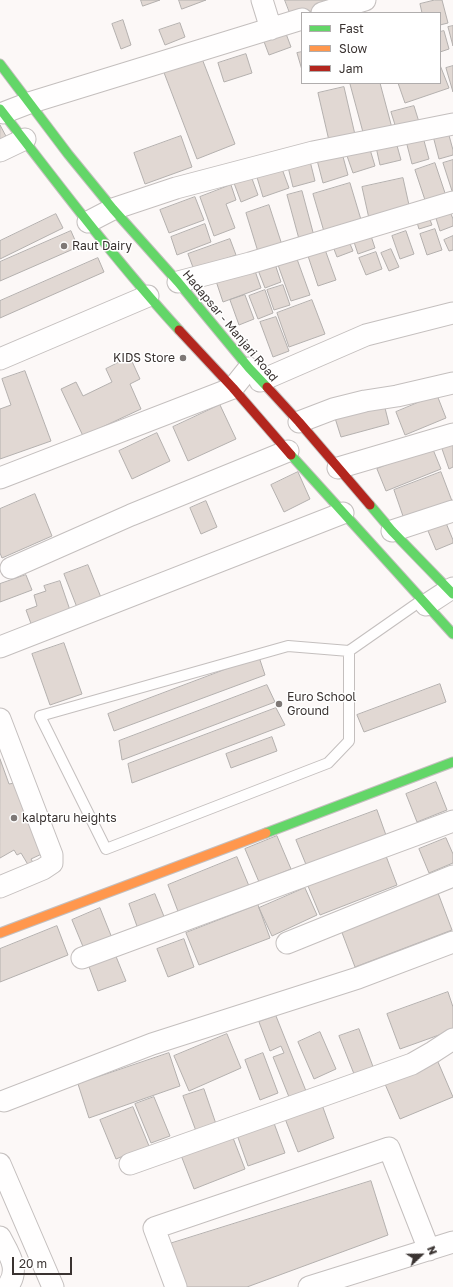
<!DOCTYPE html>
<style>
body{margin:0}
#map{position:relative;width:453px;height:1287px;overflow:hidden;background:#fcf8f7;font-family:"Golos Text",sans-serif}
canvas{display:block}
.legend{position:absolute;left:301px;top:12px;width:140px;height:72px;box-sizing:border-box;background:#fff;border:1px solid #b0adad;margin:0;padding:5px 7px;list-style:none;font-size:12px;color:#3a3331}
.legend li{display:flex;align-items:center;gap:8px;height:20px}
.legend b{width:20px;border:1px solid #b0adad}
.north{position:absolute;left:401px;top:1235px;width:40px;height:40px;-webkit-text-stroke:3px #fff;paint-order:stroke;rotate:68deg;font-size:11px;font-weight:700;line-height:16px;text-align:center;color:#3a3331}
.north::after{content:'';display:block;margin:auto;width:14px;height:18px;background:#3a3331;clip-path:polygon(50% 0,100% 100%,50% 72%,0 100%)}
.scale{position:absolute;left:12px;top:1257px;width:60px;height:18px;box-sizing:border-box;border:2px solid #3a3331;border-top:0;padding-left:5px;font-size:12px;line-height:14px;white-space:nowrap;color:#3a3331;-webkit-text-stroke:3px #fff;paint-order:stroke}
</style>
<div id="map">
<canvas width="453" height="1287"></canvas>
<ul class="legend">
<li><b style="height:5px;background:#63d668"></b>Fast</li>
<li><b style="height:5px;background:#ff974d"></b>Slow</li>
<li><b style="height:5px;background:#b3261e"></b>Jam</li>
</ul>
<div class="north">N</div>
<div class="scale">20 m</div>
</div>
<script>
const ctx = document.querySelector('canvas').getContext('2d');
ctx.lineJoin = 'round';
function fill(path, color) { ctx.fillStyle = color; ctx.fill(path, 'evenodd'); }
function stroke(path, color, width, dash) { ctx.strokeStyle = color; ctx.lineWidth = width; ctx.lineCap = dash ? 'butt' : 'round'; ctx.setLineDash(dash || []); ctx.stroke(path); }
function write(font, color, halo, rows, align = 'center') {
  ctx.font = font + ' "Golos Text",sans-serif'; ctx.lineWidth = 3; ctx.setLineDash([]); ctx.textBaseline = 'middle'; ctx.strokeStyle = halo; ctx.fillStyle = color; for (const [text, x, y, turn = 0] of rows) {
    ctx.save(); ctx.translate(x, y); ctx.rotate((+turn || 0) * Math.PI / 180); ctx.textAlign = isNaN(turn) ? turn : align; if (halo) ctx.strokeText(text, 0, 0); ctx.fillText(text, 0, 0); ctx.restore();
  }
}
const building = new Path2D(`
 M141,0H160L143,6Z
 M179,0H206L182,9Z
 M285,0H342L292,18Z
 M435,0H442L448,23L440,25V13H422L420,4Z
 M123,20L131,45L121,49L112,24Z
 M180,23L185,37L165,45L159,30Z
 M453,26V46L448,27Z
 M285,31L291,47L269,55L263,39Z
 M444,31L449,49L440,52V32Z
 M302,52V70L297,53Z
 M246,54L252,73L224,82L218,63Z
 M201,56L235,144L197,159L163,70Z
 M440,65L449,88L405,103L398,83H440Z
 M453,66V92L446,68Z
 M355,83H380L392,128L364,136L350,84Z
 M344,87L356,139L330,145L318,93Z
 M414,106L419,122L396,128L391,112Z
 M0,125L8,140L0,144Z
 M447,128L453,150V155L439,159L432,132Z
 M181,136L192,167L145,184L134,153Z
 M423,137L429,159L412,164L406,141Z
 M396,142L401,160L380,165L376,147Z
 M369,146L375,166L353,173L346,153Z
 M342,153L348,175L323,183L317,160Z
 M453,160V194L443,163Z
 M310,161L315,181L293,187L288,167Z
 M435,163L446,196L426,203L415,170Z
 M281,166L289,188L263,197L256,174Z
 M251,176L258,195L241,202L234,183Z
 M403,178L411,214L370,223L362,187Z
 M350,183L362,223L325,235L313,194Z
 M231,185L236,200L226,204L235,228L214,236L200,197Z
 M302,191L314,236L299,239L287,195Z
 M195,197L204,220L169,233L160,210Z
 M269,205L283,248L259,255L246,213Z
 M448,206L453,219V226L440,231L434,212Z
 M427,212L432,225L419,229L415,216Z
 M56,214L63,228L0,259V241Z
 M205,224L211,242L177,255L171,237Z
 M435,229L442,250L427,255L420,234Z
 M71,231L78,247L0,281V262Z
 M406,231L414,254L400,259L392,236Z
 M370,233L375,248L358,254L353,239Z
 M453,236V250L449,251L444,240Z
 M230,239L236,255L194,270L188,254Z
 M348,239L353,251L337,257L332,244Z
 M323,244L336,280L318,286L306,250Z
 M391,249L399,267L389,271L381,253Z
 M376,252L382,269L366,275L359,258Z
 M98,258L104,272L0,318V301Z
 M297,259L310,295L291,301L278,265Z
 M275,264L281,282L265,288L258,270Z
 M254,268L261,288L223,302L216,281Z
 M283,285L290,305L274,310L267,290Z
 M265,290L273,313L258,319L249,296Z
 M245,295L254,319L239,325L230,300Z
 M312,300L325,334L289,347L277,313Z
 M276,317L289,351L273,357L260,322Z
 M130,357L140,379L130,384L141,409L83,436L61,389L76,382L83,396L112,382L106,369Z
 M25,371L51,441L0,459V409L11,405L2,379Z
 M437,395L446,418L405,435L396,412Z
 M384,404L389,424L341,437L335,418Z
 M220,405L236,439L188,461L173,427Z
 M157,433L170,461L132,479L119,451Z
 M453,439V467L449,469L440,443Z
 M432,447L441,469L386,491L377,469Z
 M298,472L310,499L284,512L271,485Z
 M441,472L452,501L404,519L394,490Z
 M35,494L52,536L2,558L0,553V509Z
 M206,501L217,527L201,534L190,508Z
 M444,518L453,540V543L436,550L426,526Z
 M88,565L102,600L78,610L64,574Z
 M26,575L32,590L0,602V584Z
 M60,581L72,616L33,629L26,610L37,606L34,595L46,591L44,586Z
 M64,643L82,694L50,705L32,654Z
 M259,657L265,675L114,731L108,714Z
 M440,684L446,702L364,732L357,715Z
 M267,685L275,702L122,760L119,741Z
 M276,708L285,725L132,783L128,764Z
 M272,737L277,751L231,768L226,754Z
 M0,759L9,784L20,782L48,851L31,859L35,866L30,868L21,853L17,855L14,850L0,858Z
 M436,782L447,810L417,822L406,794Z
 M377,810L387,838L307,867L296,840Z
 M277,836L291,869L259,882L245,849Z
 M446,838L453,854V863L429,873L419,849Z
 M386,856L397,885L320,915L308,886Z
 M237,857L249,886L179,914L168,885Z
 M305,888L317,915L272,936L259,908Z
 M438,893L452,930L355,967L341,930Z
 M155,894L165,919L138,929L129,904Z
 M258,905L270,938L199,965L186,933Z
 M100,908L112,938L84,949L72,920Z
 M57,926L68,955L0,982V949Z
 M184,939L194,967L168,977L157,949Z
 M115,954L126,981L98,991L88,964Z
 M448,992L453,1007V1030L400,1049L387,1014Z
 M276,1016L306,1091L289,1097L273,1057L284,1053L281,1046L270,1051L259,1022Z
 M359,1029L375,1072L356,1079L339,1036Z
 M320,1032L336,1069L314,1079L298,1042Z
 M227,1034L241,1068L189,1091L174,1056Z
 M169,1053L180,1086L89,1118L78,1084Z
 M263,1053L278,1093L260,1100L245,1060Z
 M438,1062L453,1097L400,1119L385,1084Z
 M204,1089L216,1124L196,1131L183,1096Z
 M154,1097L170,1136L151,1143L135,1104Z
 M321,1102L334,1138L298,1152L284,1116Z
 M133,1107L149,1146L116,1159L100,1120Z
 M271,1115L285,1153L248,1166L235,1129Z
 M230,1130L245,1169L194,1189L179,1150Z
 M371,1181L388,1235L247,1287H182L166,1245Z`);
const lane = new Path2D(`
 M349,651L288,646L40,716L106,849L328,763L349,741V651L422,600`);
const street = new Path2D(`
 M262,0L271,29
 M322,13L365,0
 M3,113L29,103L302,19
 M0,151L25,139
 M88,222L113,209L176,188L313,152L453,124
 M178,282L250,263L453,202
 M0,359L148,296
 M260,381L366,335L453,313
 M299,422L333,409L365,401L397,396L453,383
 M338,468L453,434
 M0,478L233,388L249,368
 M392,531L453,511
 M11,568L131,515L288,451
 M426,605L449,590L453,588
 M0,647L343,513
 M0,719L52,855V863L43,869L0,887
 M287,943L453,876
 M82,958L453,821
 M4,1101L152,1044L358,978L453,942
 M0,1164L53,1287
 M130,1164L412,1064L433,1052L453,1039
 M0,1237C9,1254 21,1270 7,1287
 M176,1287L154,1228L389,1148L429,1250
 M309,1287L453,1242`);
const fast = new Path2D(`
 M0,64L68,154L113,209L178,282L249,368L267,387
 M0,109C58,184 115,260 179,330
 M291,455L453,634
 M370,505L392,531L453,594
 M266,833L453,762`);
const slow = new Path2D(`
 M0,933L266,833`);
const jam = new Path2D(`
 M179,330L233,388L291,455
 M267,387L299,422L370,505`);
const markers = [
 [64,246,4,"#7e7876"],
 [183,358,4,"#7e7876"],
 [279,704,4,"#7e7876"],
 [14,818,4,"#7e7876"]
];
const poiNames = [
 ["Raut Dairy",72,246],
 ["KIDS Store",175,358,"right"],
 ["Euro School",287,697],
 ["Ground",287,711],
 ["kalptaru heights",22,818]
];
const streetNames = [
 ["Hadapsar - Manjari Road",230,326,50]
];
fill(building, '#e1d8d3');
stroke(building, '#b4b0ae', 1);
stroke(lane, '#c4bfbe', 12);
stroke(street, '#c4bfbe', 23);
stroke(fast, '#c4bfbe', 11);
stroke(slow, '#c4bfbe', 11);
stroke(jam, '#c4bfbe', 11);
stroke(lane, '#fffefe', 10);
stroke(street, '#fffefe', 21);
stroke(fast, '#63d668', 9);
stroke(slow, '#ff974d', 9);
stroke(jam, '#b3261e', 9);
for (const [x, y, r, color] of markers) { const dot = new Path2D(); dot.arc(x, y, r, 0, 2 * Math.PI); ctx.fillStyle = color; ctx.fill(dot); stroke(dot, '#fff', 1.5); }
write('12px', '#3a3331', '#fff', poiNames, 'left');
write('12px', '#3a3331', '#fff', streetNames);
</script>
